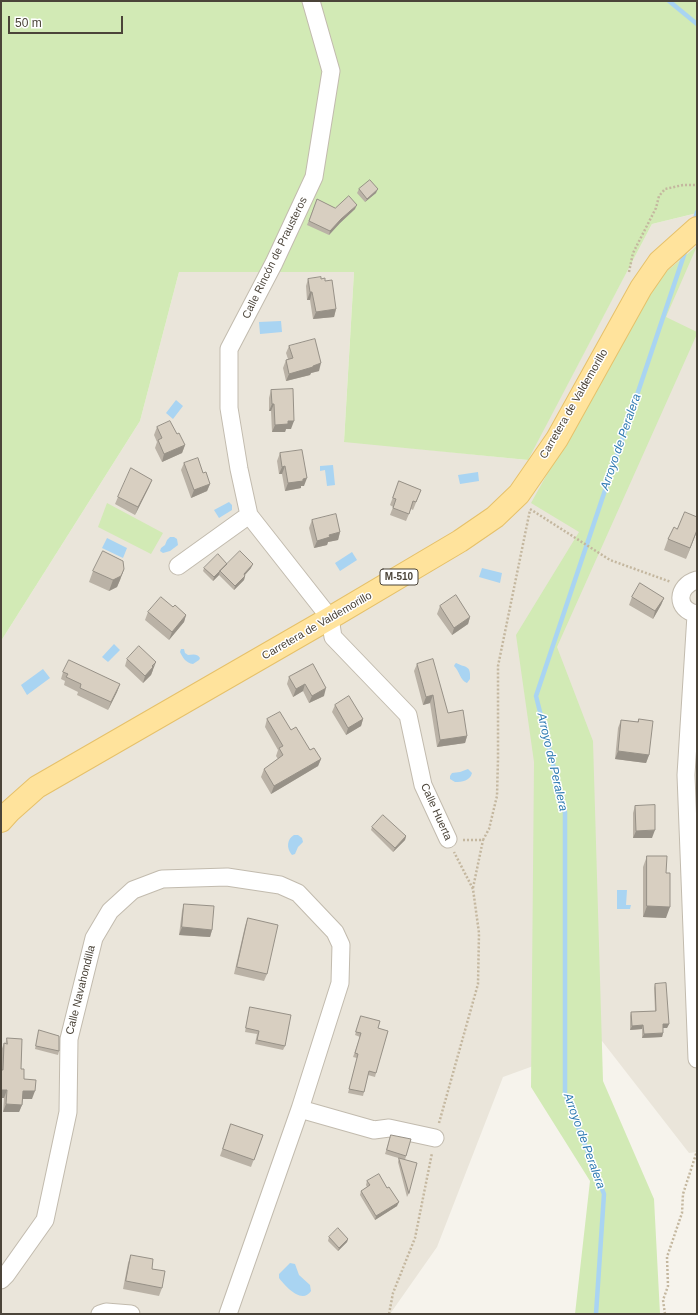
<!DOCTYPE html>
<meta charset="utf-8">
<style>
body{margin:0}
#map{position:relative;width:698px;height:1315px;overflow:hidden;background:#f6f3ec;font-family:Helvetica,sans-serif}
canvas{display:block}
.frame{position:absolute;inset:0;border:2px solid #4b4439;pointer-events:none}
.scale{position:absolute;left:8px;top:16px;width:115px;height:18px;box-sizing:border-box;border:2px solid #4b4439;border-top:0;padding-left:5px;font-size:12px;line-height:14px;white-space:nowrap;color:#4b4439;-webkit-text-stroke:3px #fff;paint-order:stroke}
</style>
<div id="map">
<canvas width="698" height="1315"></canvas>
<div class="frame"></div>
<div class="scale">50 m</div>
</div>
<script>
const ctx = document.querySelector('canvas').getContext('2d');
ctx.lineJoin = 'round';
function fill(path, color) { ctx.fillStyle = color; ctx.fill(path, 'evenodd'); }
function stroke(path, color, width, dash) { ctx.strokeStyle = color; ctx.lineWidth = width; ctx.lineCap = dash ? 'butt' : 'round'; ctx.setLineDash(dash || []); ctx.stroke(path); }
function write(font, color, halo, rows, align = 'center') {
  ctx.font = font + ' Helvetica,sans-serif'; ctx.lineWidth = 3; ctx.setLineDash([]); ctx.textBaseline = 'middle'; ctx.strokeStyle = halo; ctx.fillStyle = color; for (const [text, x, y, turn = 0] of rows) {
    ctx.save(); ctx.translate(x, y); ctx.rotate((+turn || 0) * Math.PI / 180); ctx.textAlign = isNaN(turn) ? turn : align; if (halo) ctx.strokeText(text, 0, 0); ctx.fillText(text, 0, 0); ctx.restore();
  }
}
const residential = new Path2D(`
 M697,213V1152L689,1153L602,1041L503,1077L437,1247L390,1314H1V641L140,421L179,272H354L344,441L527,460L652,224Z`);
const green = new Path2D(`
 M1,1H697V213L652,224L528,460L344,442L354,272H179L140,421L1,641Z
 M697,246L666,317L697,332V334L557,647L593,741L603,1081L654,1199L660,1314H575L590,1181L531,1087L534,762L516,635L579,532L531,503L655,281Z
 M107,503L163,533L151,554L98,527Z`);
const water = new Path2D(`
 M281,321L282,332L260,334L259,322Z
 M176,400L183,406L173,419L166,413Z
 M333,465L335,485L327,486L325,470L320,471V466Z
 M478,472L479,481L460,484L458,475Z
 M229,502L232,505V510L219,518L214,510Z
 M170,537H174L177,539L178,545L170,551L163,553L160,551L161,548L165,545L167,540Z
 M107,538L127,548L123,558L102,548Z
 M352,552L357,560L340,571L335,563Z
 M482,568L502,573L500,583L479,577Z
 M114,644L120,650L108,662L102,657Z
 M181,649H184L185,653L188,655C192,655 197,653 200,658L199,660L193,664C186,663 183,658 180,652Z
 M456,663C466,668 471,665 470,679L467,683C460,680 460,672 454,666L455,664Z
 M43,669L50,678L27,695L21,685Z
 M468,769L472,773C470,781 462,782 455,782L450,779V776L452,773L460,772Z
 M294,835H298L302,838L303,842L298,847L295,854L292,855C286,848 287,839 294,835Z
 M617,890H627L626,905H631L630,909H617Z
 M290,1263L295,1264L299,1275L310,1285L311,1291C302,1305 285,1286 279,1278V1274Z`);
const stream = new Path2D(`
 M669,1L697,24
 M695,219L697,212
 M596,1314L604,1194L565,1093V812L536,696L685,252`);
const path = new Path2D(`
 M629,272L633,253L656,208L659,196L665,189L683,185H697
 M530,509L610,560L671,582
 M463,840H483L489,829L497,796L498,759V666L530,510
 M473,888L483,840
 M439,1123L478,984L479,933L473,889L454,852
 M389,1314L393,1293L415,1238L432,1153
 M665,1314L663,1300L668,1286L667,1257L682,1213L683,1194L697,1151`);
const minor = new Path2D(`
 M311,1L331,71L314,177L274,263L229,349V408L239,469L249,515L330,618L333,637L408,715L423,785L448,839
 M178,566L249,515
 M697,580C676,586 675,610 697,614
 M696,615L686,775L697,1059
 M300,1109L374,1130L389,1128L435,1138
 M1,1280L6,1275L45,1220L68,1112L69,1039L94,938L110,911L133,890L162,879L227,877L280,885L298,893L335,932L341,945L340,983L300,1109L228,1314
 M100,1314L106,1312L131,1314`);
const primary = new Path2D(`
 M1,821L10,811L37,787L330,618L460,541L495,517L519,494L557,439L641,288L659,262L697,228`);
const wall = new Path2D(`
 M359,189L376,193L365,202L357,193Z
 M317,199L335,208L355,209L340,223L329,235L307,225Z
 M308,279H321L325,281L336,309L334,317L313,319L310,300H307L306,286Z
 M289,346L319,371L311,373L310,375L286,381L283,368L286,360L288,359L286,353Z
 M271,390L291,429H286L285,432H272L271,411H269V398Z
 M157,427L177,434L185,445L182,453L162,462L155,448L157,442L154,435Z
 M280,453L304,486H301V488L285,491L282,474H279L277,461Z
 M184,463L203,473L210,484L207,491L191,498L181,470Z
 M152,480L149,487L135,515L115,504L118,497Z
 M399,481L421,490L413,510L411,509L406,521L390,515L393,507L390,505Z
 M697,517V531L686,559L664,550L668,539L677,529Z
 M312,520L340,532L338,540L328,542L327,545L314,548L309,528Z
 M227,564L251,568L245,575V576L244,580L234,590L219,575L213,581L203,571L204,568Z
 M124,569L120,580L117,587L109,591L89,582L93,571Z
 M632,597L664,598L661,605L653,619L629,605Z
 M440,606L470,617L468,624L452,635L437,614Z
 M173,607L186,615L184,622L169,640L145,620L148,612Z
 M127,659L153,670L151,675L143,683L125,666Z
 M313,664L324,696L309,703L303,691L293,697L287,684L289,677Z
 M417,664L448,713L467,736L465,743L437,747L430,703L423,705L414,671Z
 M63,672L120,684L117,692L108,710L77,695L78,692L64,685L65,681L61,679Z
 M335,705L363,719L361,726L346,735L332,712Z
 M267,719L291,730L310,750L321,759L318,766L271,794L261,777L264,769L278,759L276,756L278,750L265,727Z
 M639,719L649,755L646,763L615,759L618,728L621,720L637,722Z
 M635,806L652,838H633V813Z
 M372,827L406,836L405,840L393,852L371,830Z
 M647,856L666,918L643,917V867Z
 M184,904L212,930L210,937L179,935L182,911Z
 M248,918L267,974L264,981L234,974L245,926Z
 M655,984L669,1024L667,1028H663V1033L662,1037L642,1038V1029L630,1030V1016L631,1012L655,1011L654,988Z
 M250,1007L285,1046L283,1050L255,1044L257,1034L245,1032L249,1010Z
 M361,1016L378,1028L376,1073L375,1077L368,1075L363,1096L348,1093L357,1058L353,1057L360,1037L355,1035Z
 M39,1030L59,1051L58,1055L35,1049Z
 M7,1038L21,1069L24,1079L32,1099H23L22,1105L19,1112H3L4,1098H1V1051L4,1043L5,1044Z
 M231,1124L263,1135L251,1167L220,1156Z
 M391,1135L406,1156L405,1160L385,1154Z
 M399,1158L409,1193L407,1197L398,1162Z
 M367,1181L397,1206L375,1220L360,1195L361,1191L367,1187L366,1185Z
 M329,1237L348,1239L347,1242L338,1251L328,1241Z
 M131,1255L152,1269L162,1288L159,1296L123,1289L128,1263Z`);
const shadedWall = new Path2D(`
 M378,189L376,193L365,202L367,199Z
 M357,205L355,209L340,223L329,235L330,231L341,219Z
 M310,292H312L310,300H307Z
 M336,309L334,317L313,319L316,312Z
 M321,363L319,371L311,373L310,375L286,381L289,374Z
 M272,404H274L271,411H269Z
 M288,421H294L291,429H286L285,432H272L275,425Z
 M185,445L182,453L162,462L164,454Z
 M285,466L282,474H279L282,467Z
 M307,478L304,486H301V488L285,491L288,483Z
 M152,480L149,487L135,515L138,507Z
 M210,484L207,491L191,498L194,490Z
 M697,530V531L686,559L690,548Z
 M340,532L338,540L328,542L327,545L314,548L317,541L329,535Z
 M253,564L251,568L242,578L244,574Z
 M124,569L120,580L117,587L109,591L113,580Z
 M220,571L219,575L213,581L214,577Z
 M245,576L244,580L234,590L235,586Z
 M664,598L661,605L653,619L655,611Z
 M186,615L184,622L169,640L172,632Z
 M470,617L468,624L452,635L454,628Z
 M156,662L151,675L143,683L145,676Z
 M120,684L117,692L108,710L111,702Z
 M305,684L303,691L293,697L296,689Z
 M326,688L324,696L309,703L312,696Z
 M433,695L430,703L423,705L426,697Z
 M363,719L361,726L346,735L348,728Z
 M467,736L465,743L437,747L440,740Z
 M618,751L649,755L646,763L615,759Z
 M321,759L318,766L271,794L274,786Z
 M655,830L652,838H633L636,831Z
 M406,836L405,840L393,852L395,848Z
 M647,906L670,907L666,918L643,917Z
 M182,927L212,930L210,937L179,935Z
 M663,1024H669L667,1028H661Z
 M643,1025L642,1029L630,1030L632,1026Z
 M663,1033L662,1037L642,1038L644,1034Z
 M1,1090H7L4,1098H1Z
 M23,1091H35L32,1099H20Z
 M6,1104L22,1105L19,1112H3Z
 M399,1202L397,1206L375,1220L376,1216Z
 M348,1239L347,1242L338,1251L339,1248Z`);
const building = new Path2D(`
 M370,180L378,189L367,199L359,189Z
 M349,196L357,205L341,219L330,231L309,221L317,199L335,208Z
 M321,277V279L325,278V281L332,280L336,309L316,312L312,292H310L308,279Z
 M315,339L321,363L313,366V367L289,374L286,360L293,358L289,346Z
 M293,389L294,421H288V424L275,425L274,404H272L271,390Z
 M170,421L177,434L179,433L185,445L164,454L158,440L162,438L157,427Z
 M302,450L307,478L303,479V481L288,483L285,466L282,467L280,453Z
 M198,458L203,473L206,472L210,484L194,490L184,463Z
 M131,468L152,480L138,507L118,497Z
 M399,481L421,490L416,502L413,501L409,514L393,508L396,499L393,498Z
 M685,512L697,517V530L690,548L668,539L674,527L677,529Z
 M336,514L340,532L329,535L330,537L317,541L312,520Z
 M103,551L123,561L124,569L121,576L113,580L93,571Z
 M240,551L253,564L244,574L245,576L235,586L220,571Z
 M218,554L227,564L214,577L204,568Z
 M640,583L664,598L655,611L632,597Z
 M456,595L470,617L454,628L440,606Z
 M161,597L173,607L175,605L186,615L172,632L148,612Z
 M139,646L156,662L152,666L153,667L145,676L127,659Z
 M433,659L448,713L463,710L467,736L440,740L433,695L426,697L417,664Z
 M69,660L120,684L111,702L80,688L81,684L66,677L68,674L63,672Z
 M313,664L326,688L312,696L305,684L296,689L289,677Z
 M349,696L363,719L348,728L335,705Z
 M280,712L291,730L296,727L310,750L314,748L321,759L274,786L264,769L283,755L279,748L283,746L267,719Z
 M639,719L653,721L649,755L618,751L621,720L638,722Z
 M655,805V830L636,831L635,806Z
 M383,815L406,836L395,848L372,827Z
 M647,856H667L666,873H670V907L647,906Z
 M184,904L214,906L212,930L182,927Z
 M248,918L278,925L267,974L237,967Z
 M666,983L669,1024H663V1033L644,1034L643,1025L632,1026L631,1012L656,1011L655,984Z
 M250,1007L291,1015L285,1046L257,1040L259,1031L246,1028Z
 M361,1016L380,1021L378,1028L388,1031L376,1073L369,1071L364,1092L349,1089L358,1054L355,1053L361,1033L356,1032Z
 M39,1030L59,1036V1051L36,1046Z
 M7,1038L22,1039L21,1069H24V1079L36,1080L35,1091H23L22,1105L6,1104L7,1090H1V1070H3L4,1043L7,1044Z
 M231,1124L263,1135L254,1160L223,1149Z
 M391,1135L411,1139L406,1156L387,1150Z
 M399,1158L417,1163L409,1193Z
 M379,1174L387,1188L389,1187L399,1202L376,1216L361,1191L370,1185L367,1181Z
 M338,1228L348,1239L339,1248L329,1237Z
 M131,1255L153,1259L152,1269L165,1271L162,1288L126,1281Z`);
const shields = [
 [399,577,38]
];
const shieldNames = [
 ["M-510",399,577]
];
const streetNames = [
 ["Calle Rincón de Prausteros",275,258,-64],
 ["Carretera de Valdemorillo",574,404,-60],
 ["Carretera de Valdemorillo",317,626,-30],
 ["Calle Huerta",436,812,66],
 ["Calle Navahondilla",81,990,-76]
];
const waterNames = [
 ["Arroyo de Peralera",621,442,-71],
 ["Arroyo de Peralera",552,762,77],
 ["Arroyo de Peralera",584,1141,70]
];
fill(residential, '#eae5da');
fill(green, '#d2eab5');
fill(water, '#a9d4f2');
stroke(stream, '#a9d4f2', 4.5);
stroke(minor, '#c2bbae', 19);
stroke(primary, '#e6c16a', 24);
stroke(path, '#c4b79f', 2.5, [2, 2]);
stroke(minor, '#fff', 17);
stroke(primary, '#ffe39c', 22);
fill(wall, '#bab2a6');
fill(shadedWall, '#979187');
fill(building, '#d8cfc1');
stroke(building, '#979187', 1);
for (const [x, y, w] of shields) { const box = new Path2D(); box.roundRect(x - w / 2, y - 8, w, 16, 3); ctx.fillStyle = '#fff'; ctx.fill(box); stroke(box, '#4b4439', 1); }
write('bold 10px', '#4b4439', null, shieldNames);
write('11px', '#4b4439', '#fff', streetNames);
write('italic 12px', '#2e7ab2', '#fff', waterNames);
</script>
